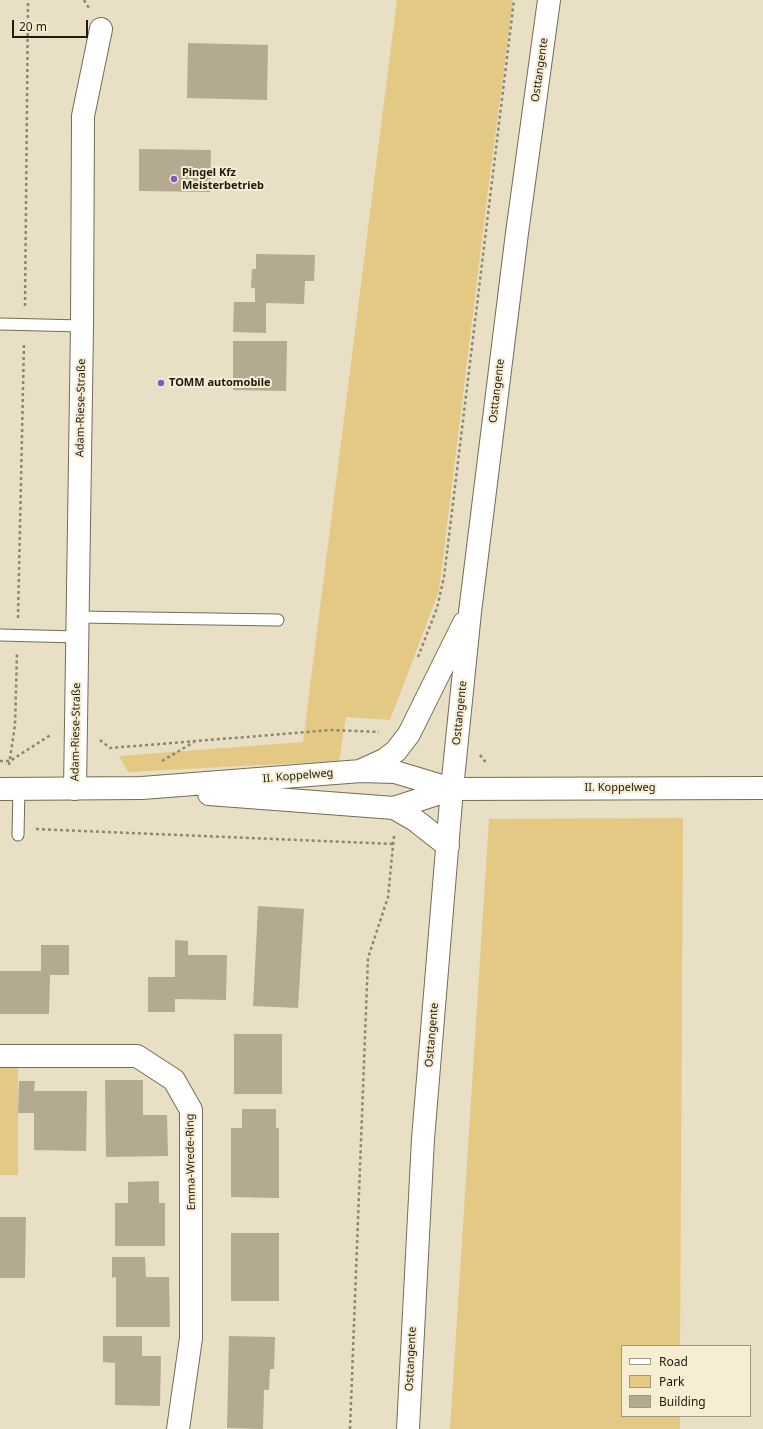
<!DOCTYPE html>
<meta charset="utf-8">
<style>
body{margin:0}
#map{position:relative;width:763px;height:1429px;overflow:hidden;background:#e9dfc5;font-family:"Noto Sans",sans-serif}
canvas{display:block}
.legend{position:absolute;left:621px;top:1345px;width:130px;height:72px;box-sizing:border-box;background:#f6edd2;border:1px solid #9f9984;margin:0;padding:5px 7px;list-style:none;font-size:12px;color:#1d1a10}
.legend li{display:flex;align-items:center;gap:8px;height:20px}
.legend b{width:20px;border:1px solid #9f9984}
.scale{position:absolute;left:12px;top:20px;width:76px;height:18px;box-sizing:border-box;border:2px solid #1d1a10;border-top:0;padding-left:5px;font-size:12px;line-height:14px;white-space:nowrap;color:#1d1a10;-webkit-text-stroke:3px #f6edd2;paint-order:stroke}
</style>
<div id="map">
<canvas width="763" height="1429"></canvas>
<ul class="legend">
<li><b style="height:5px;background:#fff"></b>Road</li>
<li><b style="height:11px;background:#e3c983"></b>Park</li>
<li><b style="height:11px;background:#b3aa91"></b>Building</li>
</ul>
<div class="scale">20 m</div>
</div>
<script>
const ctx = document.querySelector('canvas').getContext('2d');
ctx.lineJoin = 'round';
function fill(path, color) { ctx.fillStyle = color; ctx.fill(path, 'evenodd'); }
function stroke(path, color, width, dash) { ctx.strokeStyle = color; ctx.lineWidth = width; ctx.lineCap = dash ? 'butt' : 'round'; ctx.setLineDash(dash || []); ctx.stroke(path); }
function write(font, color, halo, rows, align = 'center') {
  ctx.font = font + ' "Noto Sans",sans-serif'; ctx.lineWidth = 4; ctx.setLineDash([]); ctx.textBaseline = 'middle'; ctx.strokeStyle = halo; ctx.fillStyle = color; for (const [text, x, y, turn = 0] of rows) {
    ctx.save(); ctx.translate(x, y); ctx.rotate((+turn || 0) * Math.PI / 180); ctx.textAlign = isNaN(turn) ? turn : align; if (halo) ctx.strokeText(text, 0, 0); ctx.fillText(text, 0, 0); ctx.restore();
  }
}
const green = new Path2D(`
 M397,0H513L487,199L439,591L390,720L346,717L339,761L128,772L119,756L303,742Z
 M683,818L680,1346H622V1416H680V1429H450L489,819Z
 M0,1065H18V1175H0Z`);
const building = new Path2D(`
 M188,43L268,45L267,100L187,98Z
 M139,149L211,150L210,192L139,191Z
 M256,254L315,255L314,281H305L304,304L266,303V333L233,332L234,302H255V288H251L252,269H256Z
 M233,341H287L286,391L233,390Z
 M258,906L304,909L298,1008L253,1006Z
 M175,940L188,941V955H227L226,1000L175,999V1012H148V977H175Z
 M41,945H69V975H50L49,1014H0V971H41Z
 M234,1034H282V1094H234Z
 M105,1080H143V1115H167L168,1156L106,1157Z
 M19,1081H35L34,1091H87L86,1151L34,1150V1113H18Z
 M242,1109H276V1128H279V1198L231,1197V1128H242Z
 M159,1181V1203H165V1246H115V1203H128V1182Z
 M0,1217H26L25,1278H0Z
 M231,1233H279V1301H231Z
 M112,1257H145L146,1277H169L170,1327H116V1277L112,1278Z
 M103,1336H142V1356H161L160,1406L115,1405V1363L103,1362Z
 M229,1336L275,1337L274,1369H270L269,1390H264L263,1429L227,1428Z`);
const path = new Path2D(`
 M84,0L89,8
 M25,306L28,0
 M18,618L24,343
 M418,657L437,608L444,577L514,0
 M100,740L110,748L332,730L379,732
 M480,755L487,764
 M0,761H10L52,734
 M162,761L194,742
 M9,765L15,725L17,653
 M36,829L393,844
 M350,1429L368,958L388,897L394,836`);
const lane = new Path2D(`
 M0,324L82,326
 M78,617L278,620
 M0,635L78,637
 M18,835L19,789`);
const street = new Path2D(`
 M75,789L82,326L83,116L101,29
 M452,789L763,788
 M0,1056H137L174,1080L191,1110V1338L178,1429`);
const secondary = new Path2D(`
 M362,770L384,760L396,751L409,734L464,623
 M0,789L142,788L361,771L395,772L452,789
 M209,794L394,808L452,789
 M394,808L415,820L448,846
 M408,1429L423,1139L452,789L470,612L517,233L549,0`);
const markers = [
 [174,179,4,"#8654cc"],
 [161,383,4,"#8654cc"]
];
const streetNames = [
 ["Osttangente",540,70,-82],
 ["Osttangente",497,391,-83],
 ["Adam-Riese-Straße",81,408,-89],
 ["Osttangente",460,713,-84],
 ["Adam-Riese-Straße",76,732,-89],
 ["II. Koppelweg",298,776,-5],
 ["II. Koppelweg",620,788],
 ["Osttangente",432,1035,-85],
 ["Emma-Wrede-Ring",191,1162,-91],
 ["Osttangente",411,1359,-87]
];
const poiNames = [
 ["Pingel Kfz",182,173],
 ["Meisterbetrieb",182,186],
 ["TOMM automobile",169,383]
];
fill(green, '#e3c983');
fill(building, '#b3aa91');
stroke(lane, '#756c55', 13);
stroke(street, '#756c55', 24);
stroke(secondary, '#756c55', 24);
stroke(path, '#8c8673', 2.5, [3, 3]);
stroke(lane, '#fff', 11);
stroke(street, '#fff', 22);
stroke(secondary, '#fff', 22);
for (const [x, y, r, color] of markers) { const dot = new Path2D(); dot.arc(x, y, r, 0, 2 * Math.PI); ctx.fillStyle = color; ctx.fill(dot); stroke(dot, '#f6edd2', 1.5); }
write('11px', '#1d1a10', '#f6edd2', streetNames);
write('bold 11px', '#1d1a10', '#f6edd2', poiNames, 'left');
</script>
